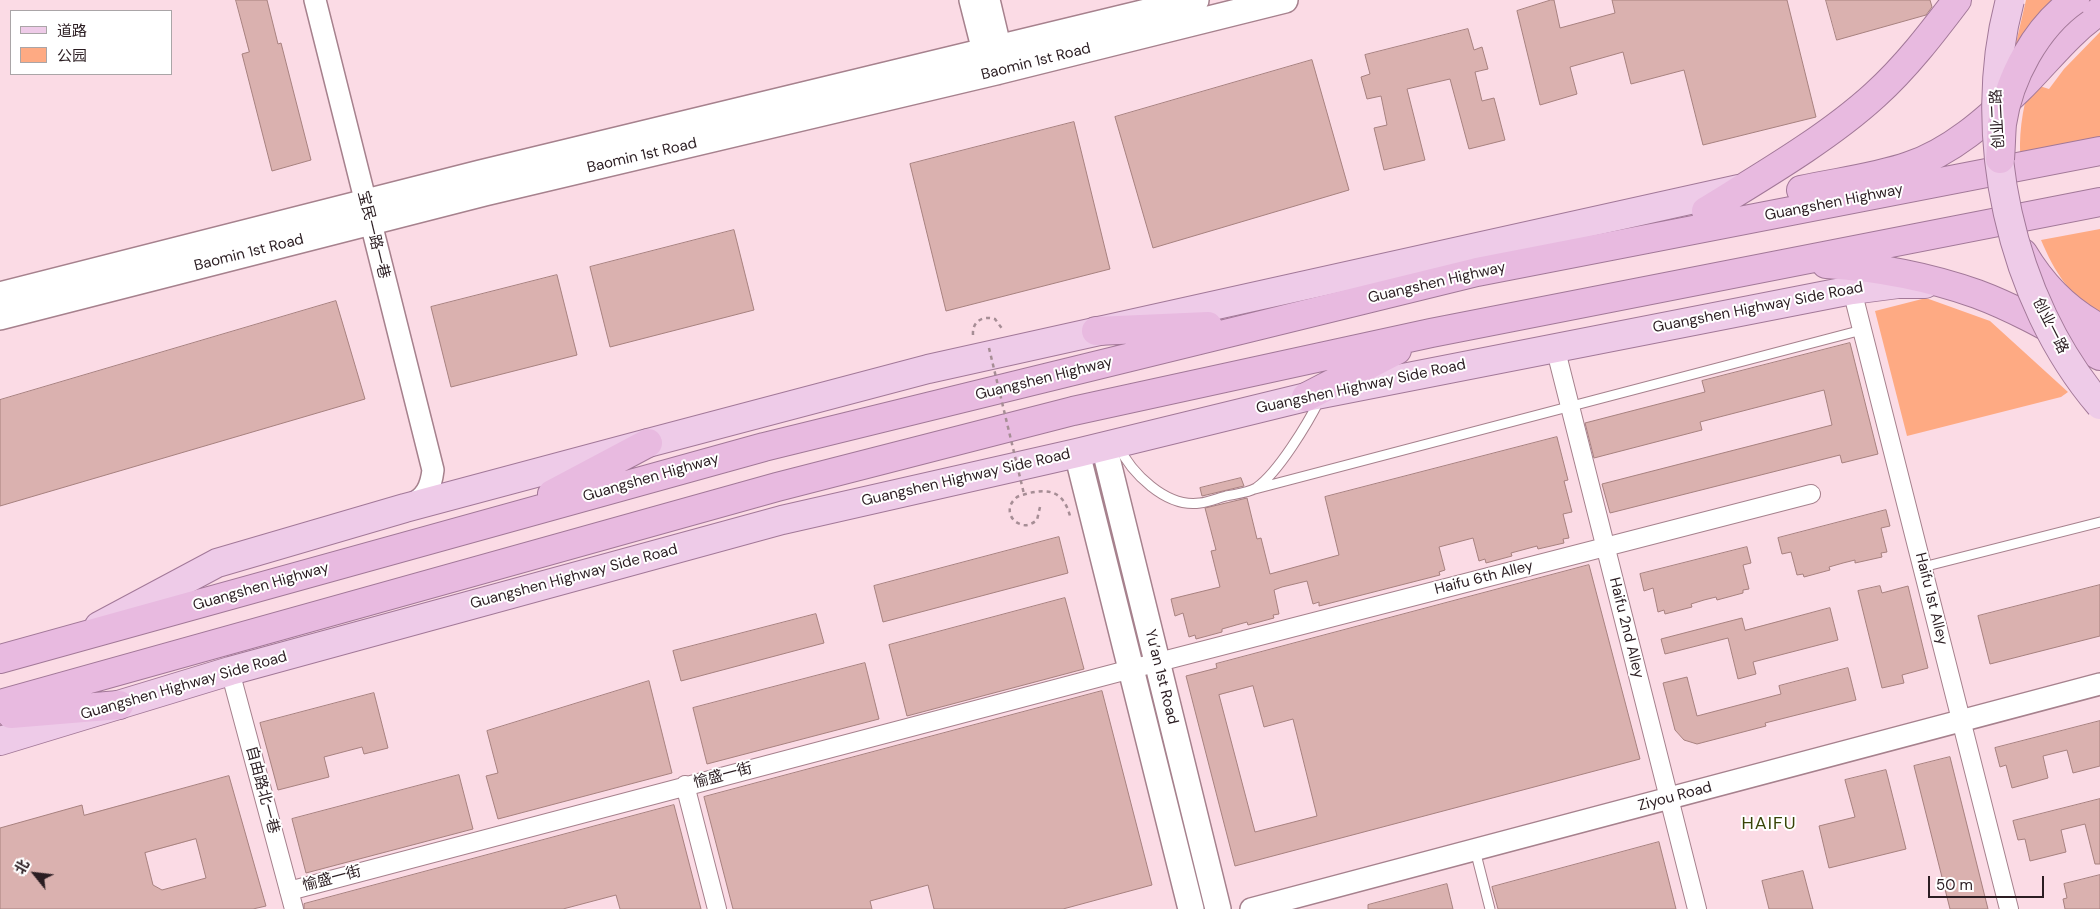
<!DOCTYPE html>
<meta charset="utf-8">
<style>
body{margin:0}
#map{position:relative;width:2100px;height:909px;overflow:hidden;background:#fbdbe5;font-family:"DM Sans","Noto Sans SC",sans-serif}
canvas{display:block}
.legend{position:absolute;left:10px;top:10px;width:162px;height:65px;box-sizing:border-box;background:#fff;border:1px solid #aaa5a7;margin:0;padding:6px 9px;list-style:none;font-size:15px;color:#2b1d22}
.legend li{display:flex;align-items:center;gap:10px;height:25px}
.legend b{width:25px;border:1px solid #aaa5a7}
.north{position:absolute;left:10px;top:849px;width:50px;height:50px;-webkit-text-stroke:4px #fff;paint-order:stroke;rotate:299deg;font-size:14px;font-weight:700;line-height:20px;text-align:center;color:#2b1d22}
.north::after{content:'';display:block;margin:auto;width:18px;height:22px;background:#2b1d22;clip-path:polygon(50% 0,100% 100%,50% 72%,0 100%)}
.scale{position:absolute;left:1928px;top:876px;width:116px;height:22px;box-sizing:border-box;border:2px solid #2b1d22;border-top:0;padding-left:6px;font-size:15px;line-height:18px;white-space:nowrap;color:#2b1d22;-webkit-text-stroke:4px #fff;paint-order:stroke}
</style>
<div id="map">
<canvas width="2100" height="909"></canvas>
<ul class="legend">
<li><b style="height:6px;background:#eecbe8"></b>道路</li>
<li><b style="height:14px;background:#feaa83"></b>公园</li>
</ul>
<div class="north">北</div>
<div class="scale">50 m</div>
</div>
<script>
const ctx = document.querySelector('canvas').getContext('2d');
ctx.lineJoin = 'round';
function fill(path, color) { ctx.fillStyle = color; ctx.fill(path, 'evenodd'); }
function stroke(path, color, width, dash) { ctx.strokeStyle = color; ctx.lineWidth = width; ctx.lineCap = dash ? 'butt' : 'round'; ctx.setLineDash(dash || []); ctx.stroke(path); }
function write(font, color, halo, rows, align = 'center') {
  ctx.font = font + ' "DM Sans","Noto Sans SC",sans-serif'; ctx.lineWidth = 4; ctx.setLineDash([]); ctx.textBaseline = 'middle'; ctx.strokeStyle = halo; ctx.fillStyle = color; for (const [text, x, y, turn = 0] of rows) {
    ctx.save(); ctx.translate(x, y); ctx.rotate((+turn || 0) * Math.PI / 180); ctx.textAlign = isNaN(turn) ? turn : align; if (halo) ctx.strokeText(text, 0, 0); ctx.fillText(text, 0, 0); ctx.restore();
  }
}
const green = new Path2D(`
 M2026,0H2064L2014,52Z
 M2100,32V150L2021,165C2018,137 2022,111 2030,83L2049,89L2064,69Z
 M2100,229V313C2069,295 2055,273 2041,240Z
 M1926,298L1990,321L2068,392L2061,397L1907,436L1875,311Z`);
const building = new Path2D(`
 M236,0H267L278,44L281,43L311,160L272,171L242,54L249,52Z
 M1551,0H1554L1560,28L1615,13L1612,0H1787L1816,117L1703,145L1684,70L1631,84L1623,52L1570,67L1577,94L1540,105L1517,11Z
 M1826,0H1930L1932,7L1926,15L1837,40Z
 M1468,29L1474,50L1482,47L1488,69L1475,72L1482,101L1494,98L1505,140L1469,149L1450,79L1407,89L1425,160L1384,170L1374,128L1387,125L1381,96L1367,99L1361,77L1370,74L1365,55Z
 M1312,60L1349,190L1153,248L1115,117Z
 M1074,122L1110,269L946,311L910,164Z
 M734,230L754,310L610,347L590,267Z
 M557,275L577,355L451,387L431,307Z
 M336,301L365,399L0,506V400Z
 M1850,343L1878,454L1842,463L1840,455L1610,513L1602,484L1832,425L1824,390L1700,422L1702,430L1594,458L1585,423L1705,392L1702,381Z
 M1557,437L1568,480L1564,481L1572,512L1563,514L1569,538L1563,539L1564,543L1538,549L1537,546L1511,553L1512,556L1486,563L1485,559L1479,561L1473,538L1439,547L1445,570L1439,572L1440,575L1319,606V602L1313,604L1307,581L1282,587L1274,590L1279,614L1273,615L1274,618L1248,625L1247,622L1222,629V632L1196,639L1195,635L1189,637L1183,613L1175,616L1171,599L1220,587L1211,551L1216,550L1205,508L1247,498L1257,539L1261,538L1270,574L1339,555L1325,497Z
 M1241,478L1244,486L1202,496L1200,488Z
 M1886,510L1890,526L1881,528L1887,552L1881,553L1882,557L1855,563V560L1843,563L1829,567L1830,570L1804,577L1803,574L1797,575L1791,552L1782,554L1778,538Z
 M1059,537L1068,573L883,622L874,586Z
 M1747,547L1751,563L1743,565L1749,589L1743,590V593L1717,600L1716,597L1704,600L1691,604L1692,607L1665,614L1664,610L1658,612L1653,588L1644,591L1640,574Z
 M1589,565L1640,759L1235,866L1186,676L1217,668L1216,664ZM1253,686L1264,727L1293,719L1317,816L1255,832L1219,695Z
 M2100,585V636L1990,664L1978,616Z
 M1880,586L1882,593L1908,586L1928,668L1902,675L1904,683L1882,688L1858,591Z
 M1065,598L1084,669L907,716L889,645Z
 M1830,608L1838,640L1753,662L1756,674L1738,679L1728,638L1665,654L1661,639L1742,618L1745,630Z
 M816,614L824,643L681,681L673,651Z
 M865,663L879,719L707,764L693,708Z
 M1848,668L1856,700L1765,723L1766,726L1697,744L1684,740L1675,730L1663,683L1687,677L1697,716L1781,694L1779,686Z
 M649,681L672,773L498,819L486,776L498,773L487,731Z
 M1102,691L1152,885L1063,909H934L928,885L870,901L872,909H733L704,797Z
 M374,693L388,748L364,754L362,747L324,757L329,777L278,790L260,723Z
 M2100,721V766L2073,773L2067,750L2043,756L2048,778L2012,788L2006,765L2000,767L1995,748Z
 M1950,757L1988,909H1950L1914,766Z
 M1886,770L1906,849L1829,868L1819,826L1855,817L1845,780Z
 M459,775L473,829L306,873L292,819Z
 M229,776L266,906L253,909H0V828L82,805L84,815ZM196,839L206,878L162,890L153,885L145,853Z
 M2100,799V864H2095L2085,824L2061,830L2066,852L2030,861L2025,839L2018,840L2013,821Z
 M674,805L701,909H620L616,895L563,909H304V904Z
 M1659,842L1676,909H1498L1492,887Z
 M1803,871L1813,909H1769L1762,881Z
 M2100,875V909H2065L2063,899L2067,898L2064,884Z
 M1447,884L1453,909H1368V905Z`);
const path = new Path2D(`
 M973,335C972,322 982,315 995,319L1003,330
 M1040,507L1037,520C1032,524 1026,527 1020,524C1009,520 1006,507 1015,499C1018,495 1024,495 1029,493C1051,488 1064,493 1070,516`);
const service = new Path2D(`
 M1118,445C1131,473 1166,508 1200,503C1209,502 1218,498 1226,496C1235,494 1248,493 1256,488C1278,473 1308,423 1320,399
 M1255,489L1862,330
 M1923,567L2100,522
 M1475,850L1490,909`);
const minor = new Path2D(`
 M1852,290L2009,909
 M1555,347L1697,909
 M230,671L294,909
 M685,785L717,909
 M289,891L1116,673L1811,494`);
const tertiary = new Path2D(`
 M315,0L433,470C431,487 426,498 410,505
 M1251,909L2100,684`);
const secondary = new Path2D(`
 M972,0L989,67L996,72L1002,63L987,0
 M0,295L480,173L1196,0
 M0,317L485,193L996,72L1285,0
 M1104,446L1218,909
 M1077,453L1191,909`);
const primary = new Path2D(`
 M99,626L217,563L405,508L648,443L928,369L1739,189
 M0,741L230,671L782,520L1077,453L1306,397L1852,290L1898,284H1925`);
const trunk = new Path2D(`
 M1801,190C1837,182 1875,178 1909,166C1951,152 1987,120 2018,90C2045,64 2068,32 2100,11
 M1706,211C1761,177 1828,138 1875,95C1906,67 1932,33 1957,0
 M2023,253C2042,285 2067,311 2100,328
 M1826,264C1876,267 1929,277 1977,294C2020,310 2060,334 2100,356
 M1096,331L1208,326
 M1306,397L1397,350
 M552,494L648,443
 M0,659L764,447L1477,272L2100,151
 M0,704L777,487L1073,411L1431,333L2100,202
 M11,714L119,705`);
const pathBridge = new Path2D(`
 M989,348L1024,494`);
const primaryBridge = new Path2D(`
 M2010,0C1974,133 2010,300 2100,405`);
const trunkBridge = new Path2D(`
 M2000,159C2001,147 2001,135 2002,124C2009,78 2036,27 2075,0`);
const streetNames = [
 ["Baomin 1st Road",1036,62,-14],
 ["创业二路",1998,119,-93],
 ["Baomin 1st Road",642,156,-13],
 ["Guangshen Highway",1834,203,-11],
 ["宝民一路一巷",373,235,76],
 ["Baomin 1st Road",249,253,-14],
 ["Guangshen Highway",1437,283,-13],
 ["Guangshen Highway Side Road",1758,308,-11],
 ["创业一路",2050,326,63],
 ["Guangshen Highway",1044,379,-14],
 ["Guangshen Highway Side Road",1361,387,-12],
 ["Guangshen Highway",651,478,-16],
 ["Guangshen Highway Side Road",966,478,-13],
 ["Guangshen Highway Side Road",574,577,-15],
 ["Haifu 6th Alley",1484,578,-14],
 ["Guangshen Highway",261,587,-16],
 ["Haifu 1st Alley",1931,599,76],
 ["Haifu 2nd Alley",1626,628,76],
 ["Yu’an 1st Road",1161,677,76],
 ["Guangshen Highway Side Road",184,686,-16],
 ["愉盛一街",723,776,-15],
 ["自由路北一巷",262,790,75],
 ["Ziyou Road",1675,797,-15],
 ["愉盛一街",332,879,-15]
];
const quarterNames = [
 ["HAIFU",1769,824]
];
fill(green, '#feaa83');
fill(building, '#dab1af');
stroke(building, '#a7817f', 1);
stroke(service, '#a6818d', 11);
stroke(minor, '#a6818d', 20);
stroke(tertiary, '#a6818d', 24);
stroke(secondary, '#a6818d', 28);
stroke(primary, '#a27898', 30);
stroke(trunk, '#a27898', 30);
stroke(path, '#a68d95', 2.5, [4, 4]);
stroke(service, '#fff', 9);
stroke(minor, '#fff', 18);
stroke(tertiary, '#fff', 21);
stroke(secondary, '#fff', 25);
stroke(primary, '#eecbe8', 28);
stroke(trunk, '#e8bae0', 28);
stroke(primaryBridge, '#a27898', 30, []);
stroke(trunkBridge, '#a27898', 30, []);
stroke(pathBridge, '#a68d95', 2.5, [4, 4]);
stroke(primaryBridge, '#eecbe8', 28);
stroke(trunkBridge, '#e8bae0', 28);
write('15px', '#2b1d22', '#fff', streetNames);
ctx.letterSpacing = '1px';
write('18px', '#384307', '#fff', quarterNames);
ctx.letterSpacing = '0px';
</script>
